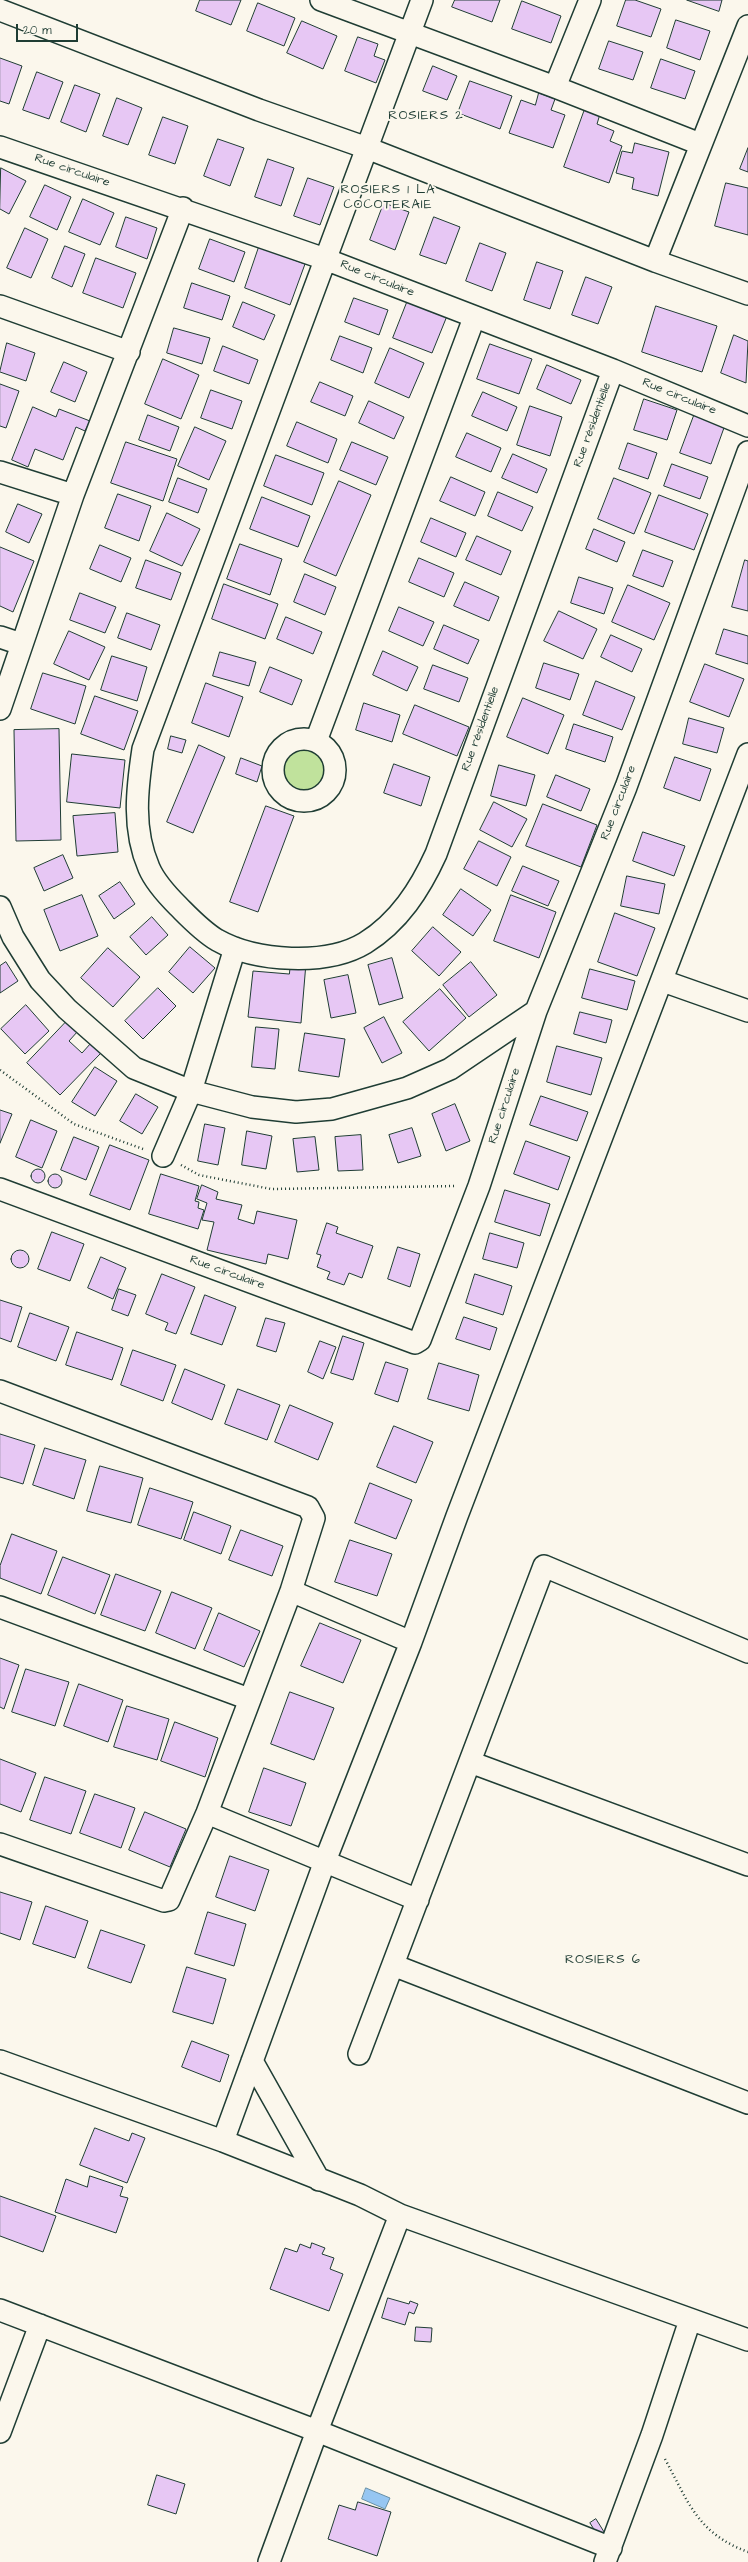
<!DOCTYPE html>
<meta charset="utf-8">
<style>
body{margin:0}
#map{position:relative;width:748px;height:2562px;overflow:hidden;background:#fbf7ec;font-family:"Architects Daughter",sans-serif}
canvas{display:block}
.scale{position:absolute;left:16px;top:24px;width:62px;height:18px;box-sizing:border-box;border:2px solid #1f3d34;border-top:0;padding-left:5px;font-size:12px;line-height:14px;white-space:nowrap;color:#1f3d34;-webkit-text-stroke:3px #fbf7ec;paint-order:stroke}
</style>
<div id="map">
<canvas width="748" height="2562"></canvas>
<div class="scale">20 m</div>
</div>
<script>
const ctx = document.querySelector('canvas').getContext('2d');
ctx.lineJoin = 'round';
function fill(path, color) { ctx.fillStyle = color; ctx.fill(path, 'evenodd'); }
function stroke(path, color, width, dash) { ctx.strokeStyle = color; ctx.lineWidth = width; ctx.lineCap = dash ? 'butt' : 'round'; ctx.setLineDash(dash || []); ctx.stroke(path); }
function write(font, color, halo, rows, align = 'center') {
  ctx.font = font + ' "Architects Daughter",sans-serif'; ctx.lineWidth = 4; ctx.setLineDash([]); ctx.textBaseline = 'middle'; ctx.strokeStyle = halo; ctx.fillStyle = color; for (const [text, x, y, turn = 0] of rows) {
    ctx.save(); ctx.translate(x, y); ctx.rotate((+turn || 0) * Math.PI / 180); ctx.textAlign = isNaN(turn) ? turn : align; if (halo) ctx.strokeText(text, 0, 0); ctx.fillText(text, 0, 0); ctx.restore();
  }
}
const green = new Path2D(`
 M283 769a22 22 0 1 1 44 0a22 22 0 1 1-44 0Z`);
const water = new Path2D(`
 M366,2488L390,2498L385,2509L362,2499Z`);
const building = new Path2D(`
 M200,0H241L231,25L196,11Z
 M455,0H500L492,22L452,7Z
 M626,0H635L661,9L651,37L617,26Z
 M687,0H722L719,11Z
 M522,1L561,16L551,43L512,29Z
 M258,3L295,18L284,46L247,31Z
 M676,20L710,31L700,60L667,48Z
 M302,21L337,36L323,69L287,53Z
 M358,37L378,44L374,56L385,60L376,83L345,71Z
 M609,41L643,52L633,80L599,69Z
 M0,58L22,66L9,104L0,101Z
 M661,59L695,71L685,99L651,88Z
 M433,66L457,76L447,100L423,91Z
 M37,72L63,82L49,119L23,110Z
 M470,81L512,96L500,129L458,113Z
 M75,85L100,94L86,132L61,122Z
 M539,93L555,99L551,110L565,115L553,148L509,133L521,100L535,105Z
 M117,98L142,108L128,145L103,136Z
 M585,109L600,114L597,124L614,131L610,141L622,146L609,183L564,167Z
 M163,117L188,126L175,164L149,155Z
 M218,139L244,148L230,186L204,176Z
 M635,143L669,152L658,196L632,189L634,178L616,173L622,151L632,153Z
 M748,148V172L740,169Z
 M268,159L294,168L281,206L255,197Z
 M1,168L26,181L9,214L0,209Z
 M308,178L334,187L320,225L294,216Z
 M726,183L748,188V235L715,226Z
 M45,185L71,197L57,230L30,217Z
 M83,199L114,213L100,245L69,232Z
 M384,203L409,212L395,250L370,240Z
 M126,217L157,228L147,259L116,247Z
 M434,217L460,227L446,264L420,255Z
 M25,228L48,239L31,278L7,268Z
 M210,239L245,252L234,282L199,269Z
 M480,243L506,253L492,291L466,281Z
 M65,246L85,254L72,287L52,278Z
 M259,247L305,264L290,305L245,288Z
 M96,258L136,273L123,308L83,293Z
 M537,262L563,271L550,309L524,300Z
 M586,277L612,287L598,324L572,315Z
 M192,283L230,296L222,320L184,308Z
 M354,298L388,310L379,335L345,322Z
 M408,300L447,316L432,353L393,338Z
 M243,302L275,315L264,340L233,327Z
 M656,306L717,326L702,372L642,352Z
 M174,328L210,338L202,364L167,353Z
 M734,335L748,341L746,383L721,373Z
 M340,336L372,348L363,373L331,360Z
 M7,343L35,353L26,381L0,372Z
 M490,344L532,359L519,394L477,379Z
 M223,346L258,360L249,384L214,371Z
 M390,348L424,363L409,398L375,383Z
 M163,359L199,375L181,419L145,404Z
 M64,362L87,372L75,402L51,392Z
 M547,365L581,380L571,404L537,389Z
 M320,382L353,396L345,416L311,402Z
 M0,384L19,391L6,428L0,426Z
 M211,390L242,401L232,429L201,418Z
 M483,392L517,407L507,431L472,416Z
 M644,399L677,410L667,440L634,430Z
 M369,401L404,417L394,439L359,423Z
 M530,406L562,417L550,456L517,445Z
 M33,407L56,417L59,409L90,421L85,431L76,427L63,460L35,449L28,467L12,460Z
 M695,413L725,425L711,464L680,453Z
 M148,415L179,427L170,451L139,440Z
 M297,422L337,439L328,463L287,446Z
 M195,427L226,441L209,480L178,466Z
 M467,433L501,448L491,472L456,457Z
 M126,442L177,459L163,501L111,483Z
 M352,442L388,457L376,485L340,470Z
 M628,443L657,453L648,479L619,469Z
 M513,454L547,469L537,493L502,478Z
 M276,455L324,473L312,505L264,486Z
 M672,464L708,477L700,499L664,486Z
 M451,477L485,492L475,516L440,501Z
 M178,478L207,489L198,513L169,502Z
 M614,478L651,493L634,534L598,519Z
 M339,481L371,495L336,576L304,562Z
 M498,492L533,507L522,531L488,516Z
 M118,494L151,506L139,541L105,528Z
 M659,495L708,514L694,550L645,532Z
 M262,497L310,516L298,547L250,529Z
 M18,504L42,514L29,543L6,532Z
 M167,513L200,529L182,566L150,551Z
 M431,518L466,533L456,557L421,542Z
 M594,529L625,542L617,562L586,549Z
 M477,536L511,551L501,575L466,560Z
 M240,544L282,559L270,595L227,579Z
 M100,545L131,558L121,582L90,569Z
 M0,547L34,561L13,612L0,606Z
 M643,550L673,561L663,587L633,576Z
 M419,558L454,573L444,597L409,582Z
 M146,560L181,573L171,600L136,588Z
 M745,560L748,561V611L732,607Z
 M305,574L336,587L325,615L294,602Z
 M579,577L613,588L604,614L571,603Z
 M465,582L499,597L489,621L454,606Z
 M224,584L278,604L265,639L212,619Z
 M628,585L670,603L654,640L612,622Z
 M80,593L116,607L105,633L70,620Z
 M399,607L434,622L423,646L389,631Z
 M559,611L597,629L583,659L544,641Z
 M127,613L160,625L151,650L118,638Z
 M286,617L322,632L313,654L277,639Z
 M444,625L479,640L468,664L434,649Z
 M724,629L748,636V664L716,654Z
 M69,631L105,647L89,680L54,664Z
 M611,635L642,649L632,672L601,657Z
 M383,651L418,667L407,691L373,675Z
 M220,652L256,662L249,686L213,676Z
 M112,656L147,667L137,701L101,690Z
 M544,663L579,674L570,700L536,688Z
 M705,664L744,679L729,717L690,702Z
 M433,665L468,678L459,702L424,689Z
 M270,667L302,680L292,705L260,692Z
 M43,673L86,686L75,724L31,709Z
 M596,681L635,697L622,730L583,715Z
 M206,683L243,697L229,737L192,723Z
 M95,696L138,711L124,750L81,734Z
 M523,698L564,715L548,754L507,737Z
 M364,703L400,715L392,742L356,730Z
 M415,705L469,727L457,756L403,734Z
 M689,718L724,728L717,753L683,744Z
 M574,724L613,737L605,762L566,749Z
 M59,729L61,840L16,841L14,730Z
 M171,736L186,740L182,753L168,749Z
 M199,745L225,757L193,833L167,822Z
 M72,754L125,760L120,808L67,802Z
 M675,757L711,769L700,801L664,788Z
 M241,758L262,766L257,782L236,774Z
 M394,764L430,777L421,806L384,793Z
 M499,765L535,775L526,806L491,796Z
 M556,775L590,789L581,811L547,797Z
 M494,802L527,819L512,847L480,830Z
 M543,804L597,825L581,867L526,846Z
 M266,806L294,816L258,912L230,902Z
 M115,813L118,852L77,856L73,816Z
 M643,832L685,846L674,876L633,861Z
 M479,841L511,857L497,886L464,869Z
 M63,855L73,878L44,891L34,868Z
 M523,866L559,881L548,906L512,891Z
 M627,876L665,884L659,914L621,906Z
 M120,882L135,904L114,919L99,896Z
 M461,889L491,910L473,936L443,915Z
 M82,895L98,936L60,951L44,910Z
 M511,895L556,912L539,958L494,941Z
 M615,913L655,928L637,976L598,962Z
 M152,917L168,935L146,955L130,937Z
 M433,927L461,952L439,976L412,951Z
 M190,947L215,968L193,993L169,972Z
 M108,948L140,977L113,1007L81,978Z
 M392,958L403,998L379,1005L368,965Z
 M6,962L18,981L0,993V966Z
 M291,962L306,963L301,1023L248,1017L253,971L289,974Z
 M471,962L497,995L469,1017L443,985Z
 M590,969L635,981L627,1010L582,998Z
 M348,975L356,1013L331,1018L324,980Z
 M158,988L176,1006L143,1039L125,1021Z
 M440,989L466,1018L429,1051L403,1022Z
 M26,1005L49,1031L25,1054L1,1029Z
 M580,1012L612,1020L606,1043L574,1034Z
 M384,1017L402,1053L382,1063L364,1028Z
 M67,1021L78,1031L69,1041L82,1053L91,1043L101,1053L60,1095L27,1063Z
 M256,1027L279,1029L275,1069L252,1067Z
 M305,1033L345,1039L339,1077L299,1071Z
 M557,1046L602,1058L591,1095L547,1082Z
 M95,1067L117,1081L95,1116L72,1102Z
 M136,1094L158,1107L142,1134L120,1121Z
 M541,1096L588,1112L577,1141L530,1125Z
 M455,1104L470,1141L446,1151L432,1114Z
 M0,1110L12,1114L0,1143Z
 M31,1120L57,1131L42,1168L16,1157Z
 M205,1124L225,1128L218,1165L198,1161Z
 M412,1128L421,1156L398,1163L389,1135Z
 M247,1131L272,1136L266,1169L242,1165Z
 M361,1135L363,1170L338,1171L335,1137Z
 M74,1137L99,1147L86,1180L61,1170Z
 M315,1137L319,1170L297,1172L293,1139Z
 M526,1141L570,1157L558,1190L514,1174Z
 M110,1145L149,1160L130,1210L90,1195Z
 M31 1176a7 7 0 1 1 14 0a7 7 0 1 1-14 0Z
 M48 1181a7 7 0 1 1 14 0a7 7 0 1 1-14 0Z
 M161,1174L199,1186L195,1201L199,1202L198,1208L204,1210L198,1229L149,1214Z
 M202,1185L218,1192L216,1199L242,1205L238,1219L254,1224L257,1211L297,1220L288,1259L268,1254L266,1264L207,1250L214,1222L202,1220L207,1203L197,1199Z
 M505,1190L550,1204L540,1236L495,1222Z
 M327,1223L338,1227L336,1233L373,1246L362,1278L349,1273L344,1285L327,1279L330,1272L317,1267L321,1255L317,1254Z
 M52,1232L84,1244L70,1281L38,1269Z
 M490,1233L524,1243L517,1268L483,1259Z
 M398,1247L420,1254L410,1287L388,1279Z
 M11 1259a9 9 0 1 1 18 0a9 9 0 1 1-18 0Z
 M101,1257L126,1268L113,1299L88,1288Z
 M162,1274L195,1287L176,1334L165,1330L168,1323L146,1314Z
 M475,1274L512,1286L503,1315L466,1303Z
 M119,1289L136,1295L128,1316L112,1310Z
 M205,1295L236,1307L222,1345L191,1334Z
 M0,1300L22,1307L11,1342L0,1338Z
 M30,1313L69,1327L56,1361L18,1347Z
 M464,1317L497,1328L490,1350L456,1339Z
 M266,1318L285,1323L276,1352L257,1346Z
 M77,1332L123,1348L112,1380L66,1365Z
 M343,1336L364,1343L353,1380L331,1373Z
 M320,1341L336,1347L323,1379L308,1372Z
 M133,1350L176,1365L163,1401L121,1385Z
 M386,1362L408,1369L398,1402L375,1394Z
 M439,1363L479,1375L469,1411L428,1399Z
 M185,1369L225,1385L212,1420L172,1403Z
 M238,1389L280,1405L267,1440L225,1424Z
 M290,1405L333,1423L318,1460L275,1442Z
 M394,1426L433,1442L416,1483L377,1467Z
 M0,1434L35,1445L23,1484L0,1477Z
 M45,1448L86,1460L74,1499L33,1485Z
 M100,1466L143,1478L131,1523L87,1511Z
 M370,1483L412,1500L396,1539L355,1523Z
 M150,1488L193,1502L181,1539L138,1525Z
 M194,1512L231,1526L221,1554L184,1540Z
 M241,1530L283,1546L272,1576L229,1560Z
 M12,1534L57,1551L41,1594L0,1578V1566Z
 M350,1540L392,1554L377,1596L335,1582Z
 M63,1557L110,1575L95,1614L48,1595Z
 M116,1574L161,1591L145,1631L101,1615Z
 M172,1592L212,1608L195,1649L156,1633Z
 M219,1613L260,1631L244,1667L204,1650Z
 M320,1623L361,1640L343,1683L301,1666Z
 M0,1658L19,1665L4,1709L0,1707Z
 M26,1669L69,1682L55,1726L12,1712Z
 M79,1684L123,1700L108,1742L64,1726Z
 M290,1692L334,1708L314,1760L271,1744Z
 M127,1706L169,1719L157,1760L114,1747Z
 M175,1722L218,1738L205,1777L161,1761Z
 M0,1759L36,1773L21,1812L0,1804Z
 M264,1768L306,1783L291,1826L249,1812Z
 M45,1777L86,1791L71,1834L30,1820Z
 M95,1794L135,1808L121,1848L80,1833Z
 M145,1812L186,1829L170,1867L129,1850Z
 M230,1856L269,1870L255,1911L216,1897Z
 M0,1892L32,1902L20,1940L0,1933Z
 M46,1906L88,1921L75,1958L33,1944Z
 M208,1912L246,1924L234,1966L195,1954Z
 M101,1930L145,1945L131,1983L88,1968Z
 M187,1967L226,1979L213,2024L173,2012Z
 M192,2041L229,2055L220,2082L182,2067Z
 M95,2128L129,2141L132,2133L145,2138L127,2183L80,2165Z
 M90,2176L123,2187L120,2196L128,2198L116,2233L55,2212L66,2179L87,2187Z
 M0,2196L56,2216L43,2252L0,2236Z
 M312,2243L325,2248L322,2254L334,2258L330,2269L343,2274L329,2311L270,2289L285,2248L297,2252L300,2244L310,2248Z
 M388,2298L409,2304L410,2301L418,2304L414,2314L409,2312L405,2325L382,2318Z
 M416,2327L432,2328L431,2342L415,2341Z
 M157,2475L185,2484L176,2514L148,2505Z
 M358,2502L391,2512L377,2556L328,2539L339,2505L355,2510Z
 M596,2519L606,2535L600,2539L590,2523Z`);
const path = new Path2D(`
 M0,1070L74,1124L143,1149
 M181,1165L199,1175L271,1189L456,1186
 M665,2459C689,2503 697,2533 748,2552`);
const minor = new Path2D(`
 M321,0L555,87L700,144
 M422,0L143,749C137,789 132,829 149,868C155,882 167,895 178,906C190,918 202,931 217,940C256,962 327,966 365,943C399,922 420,889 436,854L613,370
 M0,10L259,110L367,148L655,261L748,294
 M555,87L590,0
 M0,147L325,259L613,370L748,426
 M655,261L748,26
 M0,306L129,352
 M0,472L73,495
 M0,637L21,644
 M0,709L73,495L183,208
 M273 770a31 31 0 1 1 62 0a31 31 0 1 1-62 0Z
 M316,741L474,318
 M0,907L13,937L40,980L67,1009L134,1068L191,1091L252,1107L296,1112L332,1109L407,1088L450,1069L536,1011
 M663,981L748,1011
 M163,1156L191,1091L235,948
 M0,1189L415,1343L420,1340L479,1186L536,1011L626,787L748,452
 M0,1391L308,1507L314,1518L291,1591L207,1813L169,1900L164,1901L0,1844
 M291,1591L411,1642
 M0,1607L249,1699
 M470,1762L748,1865
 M207,1813L418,1900
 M393,1965L748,2103
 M359,2054L544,1566L748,1652
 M0,2061L223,2141L360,2195L400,2215L748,2340
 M252,2061L319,2180
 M223,2141L325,1861L411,1642L457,1516L748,754
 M0,2310L317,2431L611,2548
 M0,2432L40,2325
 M269,2562L317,2431L400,2215
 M605,2562L652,2435L690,2320`);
const streetNames = [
 ["Rue circulaire",72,171,19],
 ["Rue circulaire",377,279,22],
 ["Rue circulaire",679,397,22],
 ["Rue résidentielle",593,425,-70],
 ["Rue résidentielle",481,729,-70],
 ["Rue circulaire",619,803,-69],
 ["Rue circulaire",505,1106,-72],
 ["Rue circulaire",227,1273,20]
];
const neighbourhoodNames = [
 ["ROSIERS 2",426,116],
 ["ROSIERS 1 LA",388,190],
 ["COCOTERAIE",388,205],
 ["ROSIERS 6",603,1960]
];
fill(green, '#c0e29c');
fill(water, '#96c6f2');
stroke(water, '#668fa6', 1);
fill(building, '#e7c7f4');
stroke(building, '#1f3d34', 1);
stroke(minor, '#1f3d34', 24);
stroke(path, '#1f3d34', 2.5, [1, 3]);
stroke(minor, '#fbf7ec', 21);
write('12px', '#1f3d34', '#fbf7ec', streetNames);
ctx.letterSpacing = '1px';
write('13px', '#1f3d34', '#fbf7ec', neighbourhoodNames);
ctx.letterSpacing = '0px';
</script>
